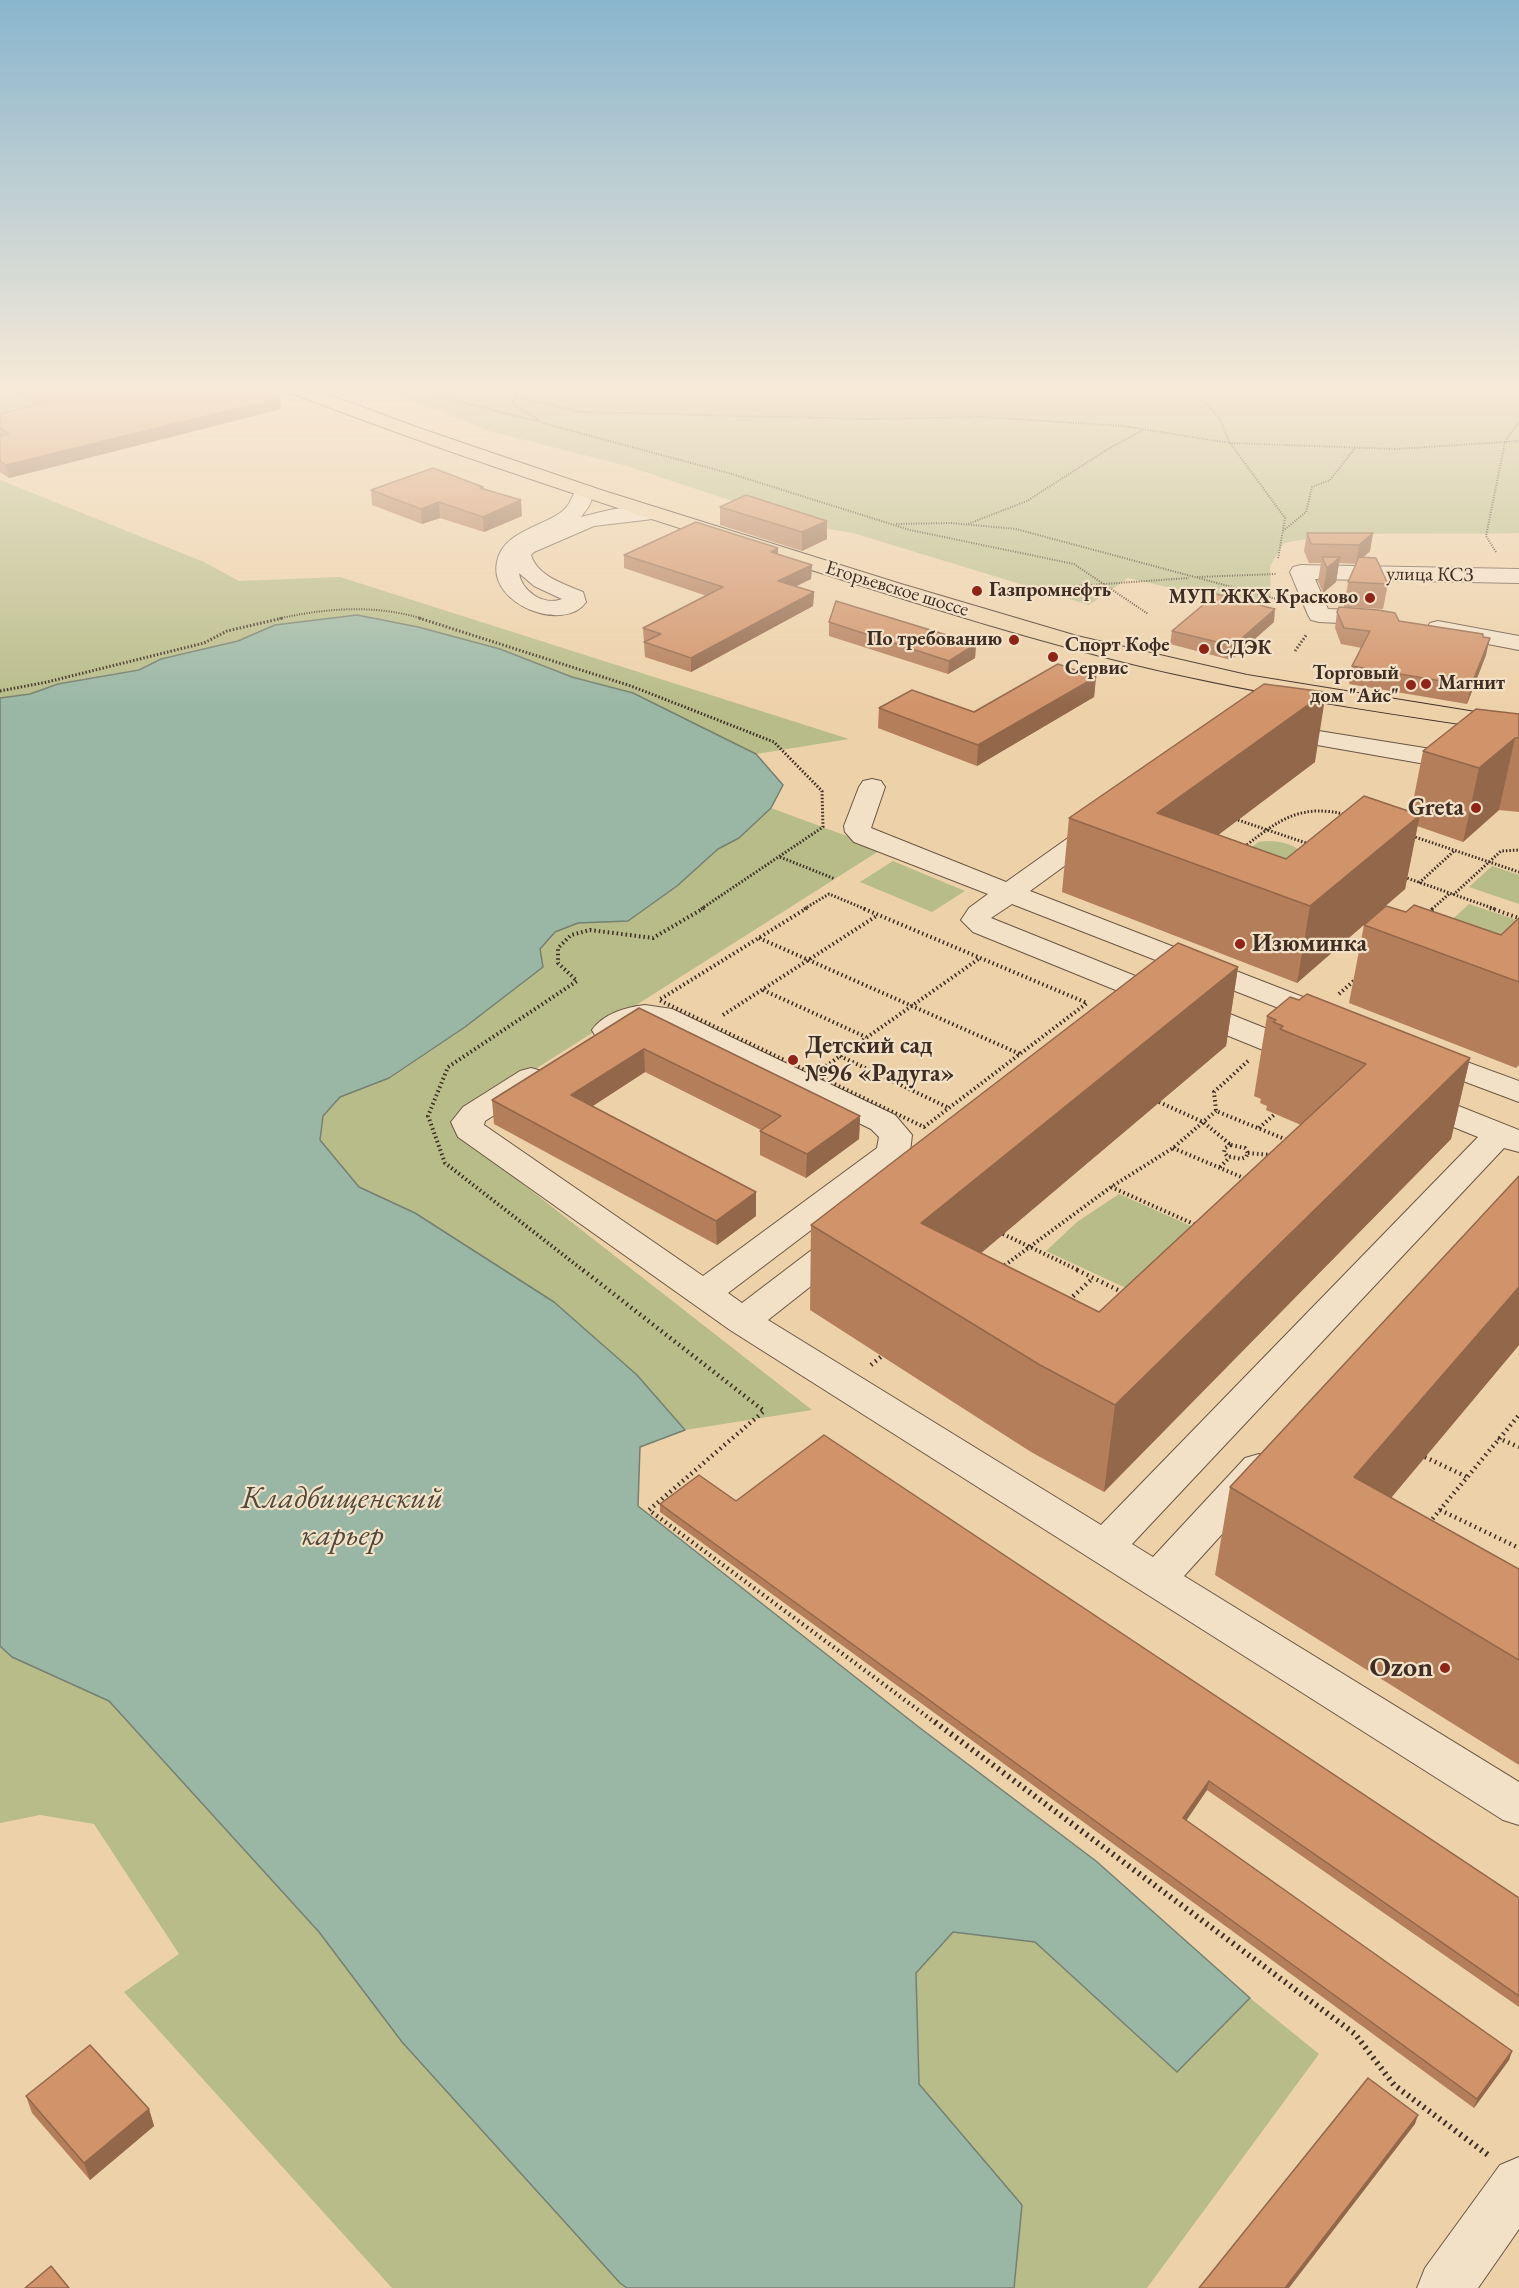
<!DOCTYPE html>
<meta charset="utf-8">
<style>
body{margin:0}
canvas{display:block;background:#edd1a9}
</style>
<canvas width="1519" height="2288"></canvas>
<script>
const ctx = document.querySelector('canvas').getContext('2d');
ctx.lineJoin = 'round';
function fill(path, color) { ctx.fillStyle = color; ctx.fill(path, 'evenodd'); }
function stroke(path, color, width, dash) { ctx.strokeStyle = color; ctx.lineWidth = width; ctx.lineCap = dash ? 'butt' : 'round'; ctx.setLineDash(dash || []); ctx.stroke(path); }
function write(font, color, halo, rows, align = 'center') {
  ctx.font = font + ' "EB Garamond",serif'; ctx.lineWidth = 4.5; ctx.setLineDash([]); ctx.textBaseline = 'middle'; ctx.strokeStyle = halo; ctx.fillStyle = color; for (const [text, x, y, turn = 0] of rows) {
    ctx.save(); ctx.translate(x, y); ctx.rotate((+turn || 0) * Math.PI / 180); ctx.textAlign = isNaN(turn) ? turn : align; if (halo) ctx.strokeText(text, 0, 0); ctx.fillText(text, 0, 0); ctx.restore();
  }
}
const green = new Path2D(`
 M0,387H149L0,423Z
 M378,387H1519V533C1440,536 1362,528 1284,543L1270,566L1271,598L1237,603L1128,578L1089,605L853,533L804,525L627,466L489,431Z
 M0,480L204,562L239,581L340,577L849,739L756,754L633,693L572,677L500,649L418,627L275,625L238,641L161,659L139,670L58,684L30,694L0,698Z
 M771,808L882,849L455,1120L460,1135L812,1410L685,1430L637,1375L554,1302L415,1213L359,1187L320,1140L323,1116L340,1097L389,1078L465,1027L555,932L578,923L628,921L677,886L718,849L739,838Z
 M1266,841C1284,841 1297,845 1310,859L1235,862L1258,842Z
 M893,861L965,891L932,912L860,882Z
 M1492,866L1519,875V904L1469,887Z
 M1469,904L1517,920L1491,946L1432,938Z
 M1119,1194L1191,1226L1128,1289L1046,1251L1077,1222Z
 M0,1646L12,1657L109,1701L319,1932L402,2042L620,2283L627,2288H392L124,1992L179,1954L94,1824L40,1815L0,1823Z
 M952,1932L1035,1942L1177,2072L1250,1998L1319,2054L1147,2288H1014L1022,2205L919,2084L916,1973Z`);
const water = new Path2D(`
 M357,615L418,627L500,649L572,677L633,693L756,754L783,785L771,808L739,838L718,849L677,886L628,921L578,923L555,932L540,949L543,967L465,1027L389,1078L340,1097L323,1116L320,1140L359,1187L415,1213L554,1302L637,1375L685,1430L640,1447L638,1506L920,1728L1096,1861L1250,1998L1177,2072L1035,1942L953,1932L916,1973L919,2084L1022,2205L1014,2288H627L620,2283L402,2042L319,1932L109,1701L12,1657L0,1646V698L30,694L58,684L139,670L161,659L238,641L275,625Z`);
const pathFar4 = new Path2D(`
 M414,387L446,398L539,422
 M521,387L512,403L543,423L732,474L910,530L1074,564L1148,614
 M1190,387L1220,419L1230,443L1285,518L1278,559
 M515,397L582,412L868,419L984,417L1123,426L1230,443L1396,449L1519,441
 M896,524L951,523L1016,529L1284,601
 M968,524L1027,501L1108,449L1143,430
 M1283,531L1306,512L1312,487L1330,480L1355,448
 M1496,552L1486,536L1505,442L1519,421
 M1197,577L1276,574
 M1019,590L1189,578
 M277,619C325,608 376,604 423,619`);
const pathFar3 = new Path2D(`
 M419,618L631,686L774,742L822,791L823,827L701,909
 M1295,651L1307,634
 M0,691L47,682L204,643L227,631L283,618
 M1238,820L1309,844
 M1412,836L1519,872
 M1244,847C1280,819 1301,803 1348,815
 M780,857L835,879
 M1404,877L1495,909
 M1419,883L1454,851
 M1453,895L1501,851L1519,850
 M804,909L829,894L865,909
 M1432,909L1450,893`);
const pathFar2 = new Path2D(`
 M807,908L659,1000L924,1127L1087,1003L862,908
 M1490,908L1519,918
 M1428,913L1434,908
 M759,938L1020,1054
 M763,990L866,1037
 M1339,994L1356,979
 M723,1015L878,915
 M840,1056L949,1108
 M1248,1061L1214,1092L1216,1111L1287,1140
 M826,1066L980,958
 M1159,1102L1203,1122L1231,1145
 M1259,1128L1275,1114
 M1231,1145L1245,1148L1248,1153L1246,1157L1241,1159L1227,1156L1224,1152L1225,1148Z
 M1173,1148L1246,1179
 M1248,1153L1271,1155
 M1220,1167L1230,1157
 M1111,1187L1196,1225
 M1003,1234L1080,1271
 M1001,1268L1111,1187L1173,1148L1216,1111
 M584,1271L445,1163L428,1116L448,1067L577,981L558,963V948L571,935L590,930L653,938L704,908`);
const pathFar1 = new Path2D(`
 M583,1270L764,1411L649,1510L937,1724
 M1077,1270L1124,1293
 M1069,1300L1093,1278
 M871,1365L882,1356
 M1498,1438L1519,1447
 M1425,1457L1467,1477
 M1440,1510L1519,1548
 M1429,1523L1519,1415`);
const path = new Path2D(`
 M935,1722L1355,2034L1394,2085L1488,2155`);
const minor = new Path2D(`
 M585,485L592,487L595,491L589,506L581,517C605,511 635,502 660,509L663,513L660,517L653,519L594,526L534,552L531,555C537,576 564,584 583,592L586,602C565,633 488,605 497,562C502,533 540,527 560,513C571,506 571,496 578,487ZM519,573L534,586L562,599C544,606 522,592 519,573Z
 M1301,565L1519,569V583L1315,579L1328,609L1381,611L1389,613L1392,618L1389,623L1381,625L1319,622L1311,620L1308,615L1290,572L1293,567Z
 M1438,621L1519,636V650L1430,633L1427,628L1430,623Z
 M1275,724L1431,749L1519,760V776L1431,765L1266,736L1263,731L1266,726Z
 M872,779L881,781L885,787L871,828L1006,882L1092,821L1101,819L1110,821L1114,827L1110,833L1030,891L1339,1011L1343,1017L1339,1023L1328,1026L1317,1023L1012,904L991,918L1317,1049L1322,1056L1317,1063L1306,1065L1295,1063L973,932L961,920L969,908L988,894L854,842L845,832L844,826L859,787L863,781Z
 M645,1005L672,1009L895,1115L912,1135L910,1152L905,1159L728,1293L742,1303L834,1233L846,1230L858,1233L863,1241L858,1249L768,1320L1101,1525L1478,1137L1404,1107L1399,1100L1404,1093L1415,1090L1426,1093L1519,1130V1152L1504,1148L1132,1544L1153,1557L1245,1458L1259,1454L1273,1458L1279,1468L1273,1478L1184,1576L1519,1782V1825L1503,1820L730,1330L458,1137L451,1122L463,1107L520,1071L531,1068L542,1071L547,1078L542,1085L485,1121L484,1125L703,1276L877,1148L879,1137L871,1129L654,1023C632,1022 619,1042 596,1037L592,1030C603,1014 626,1007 645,1005Z
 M1426,1047L1519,1081V1102L1415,1063L1410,1056L1415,1049Z
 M1519,2157V2229L1478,2288H1417L1425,2268L1500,2165Z`);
const major = new Path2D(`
 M283,387H308L419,428L601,490L901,584L1077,636L1247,675L1519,719V733C1409,716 1298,701 1189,677C1048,647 911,601 773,558C610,506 446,453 286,391Z`);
const wall = new Path2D(`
 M4,387H207L210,389L281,409L9,478L0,472V414L35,405L5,388Z
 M483,488L522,516L484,532L440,518L422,524L372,505L371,490Z
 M720,507L827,521V539L802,551L720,525Z
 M1307,533H1373L1370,551L1363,558L1388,584L1383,609L1344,607L1348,582L1356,564L1339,563L1336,582L1323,593L1318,581L1321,563H1309L1304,551Z
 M778,548V554L812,565L811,579L795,587L814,592L813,606L691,672L645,657L643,628L707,596L624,568V555Z
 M1337,612L1399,621L1483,637L1486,655L1467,704L1349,684L1352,666L1362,648L1341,644L1335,628Z
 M829,622L976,644L975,658L948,674L829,636Z
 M1274,622L1231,660L1170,644L1172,631Z
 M1096,677L1094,697L977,766L878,728L879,708L974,712Z
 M1519,714V812L1499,810L1463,842L1417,826L1405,889L1297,983L1062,892L1069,818L1315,762L1218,835L1286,859L1411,812L1423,751Z
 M1406,912L1501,935L1519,918V1065L1516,1068L1349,1003L1364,925Z
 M1238,967L1226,1046L981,1253L1099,1312L1301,1125L1266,1110L1267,1106L1260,1103L1261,1099L1254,1096L1267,1016L1299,1000L1470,1058L1451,1139L1104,1492L1031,1452L810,1310L811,1225Z
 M639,1008L860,1116L859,1139L806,1178L760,1155V1131L761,1130L645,1072L592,1106L756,1192V1216L717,1245L494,1124L492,1100Z
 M1519,1176V1345L1391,1498L1519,1569V1765L1215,1575L1230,1487Z
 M736,1501L1519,1898V2007L1207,1790L1186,1820L1512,2051L1509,2060L1474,2108L660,1512V1504Z
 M26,2096L149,2109L154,2126L90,2180L32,2113Z`);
const shadedWall = new Path2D(`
 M280,398L281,409L9,478L6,465Z
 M521,500L522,516L484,532L483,517Z
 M439,502L440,518L422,524L421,509Z
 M827,521V539L802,551V532Z
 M1373,533L1370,551L1356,564L1359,545Z
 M778,548V562L771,552Z
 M1340,557L1336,582L1323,593L1327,568Z
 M812,565L811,579L777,595L778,581Z
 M814,592L813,606L691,672V658Z
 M1275,609L1274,622L1231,660L1233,646Z
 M1490,638L1486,655L1467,704L1471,686Z
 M976,644L975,658L948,674L949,661Z
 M1096,677L1094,697L977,766L978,745Z
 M1326,692L1315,762L1185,860L1157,813Z
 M1515,738L1499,810L1463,842L1479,768Z
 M1420,815L1405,889L1297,983L1310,906Z
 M1238,967L1226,1046L929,1297L921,1223Z
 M644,1049L645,1072L573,1119L571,1095Z
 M1470,1058L1451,1139L1104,1492L1115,1405Z
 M860,1116L859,1139L806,1178L807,1154Z
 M756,1192V1216L717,1245L716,1221Z
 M1519,1287V1345L1343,1555L1354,1477Z
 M1209,1781L1207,1790L1182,1827L1183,1818Z
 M1512,2051L1509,2060L1474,2108L1477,2099Z
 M149,2109L154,2126L90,2180L84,2163Z
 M1418,2115L1415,2124L1289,2288H1285Z`);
const building = new Path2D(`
 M21,387H207L210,389L219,387H258L280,398L6,465L0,461V436L9,434L0,428V414L48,402Z
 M433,468L483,487L480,488L521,500L483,517L439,502L421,509L371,490Z
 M746,495L827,521L802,532L720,507Z
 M696,522L778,548L771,552L812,565L778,581L814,592L691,658L644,642L661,634L643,628L723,587L624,555Z
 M1307,533H1373L1359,545L1311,544Z
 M1322,557H1340L1327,568Z
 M1359,557L1376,558L1388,584L1348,582Z
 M1216,594L1275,609L1233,646L1172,631Z
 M836,601L976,644L949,661L829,622Z
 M1339,607L1378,610L1395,613L1399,621L1483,634V637L1490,638L1471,686L1352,666L1370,631L1344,628L1337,612Z
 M1058,664L1096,677L978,745L879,708L912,690L974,712Z
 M1264,684L1326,692L1157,813L1286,859L1364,796L1420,815L1310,906L1069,818Z
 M1476,709L1519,714V738H1515L1479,768L1423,751Z
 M1414,905L1501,935L1519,918V982L1364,925L1386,906L1406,912Z
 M1178,943L1238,967L921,1223L1099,1312L1366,1064L1280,1029L1283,1026L1273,1022L1276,1020L1267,1016L1290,997L1299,1000L1307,994L1470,1058L1115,1405L1040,1365L811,1225Z
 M639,1008L860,1116L807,1154L760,1131L781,1116L644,1049L571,1095L756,1192L716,1221L492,1100Z
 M1519,1176V1287L1354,1477L1519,1569V1660L1230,1487Z
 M824,1435L1519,1898V1996L1209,1781L1183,1818L1512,2051L1477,2099L660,1504L699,1475L736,1501Z
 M90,2045L149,2109L84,2163L26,2096Z
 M1368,2078L1418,2115L1285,2288H1199Z
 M51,2266L69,2288H25Z`);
const markers = [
 [977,591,6,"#8f2418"],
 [1370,598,6,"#8f2418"],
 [1014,640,6,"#8f2418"],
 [1204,649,6,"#8f2418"],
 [1053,657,6,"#8f2418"],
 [1426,684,6,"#8f2418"],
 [1411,685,6,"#8f2418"],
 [1476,808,6,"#8f2418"],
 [1240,944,6,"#8f2418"],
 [793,1060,6,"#8f2418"],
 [1445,1668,6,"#8f2418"]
];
const farStreetnames = [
 ["улица КСЗ",1430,575,1],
 ["Егорьевское шоссе",897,589,17]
];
const farPoinames = [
 ["Газпромнефть",989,591],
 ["МУП ЖКХ Красково",1358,598,"right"],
 ["По требованию",1002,640,"right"],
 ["Спорт Кофе",1065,646],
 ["Сервис",1065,669],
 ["СДЭК",1216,649],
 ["Торговый",1399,674,"right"],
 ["дом \"Айс\"",1399,697,"right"],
 ["Магнит",1438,684]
];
const poiNames = [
 ["Greta",1464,808,"right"],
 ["Изюминка",1252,944],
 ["Детский сад",805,1046],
 ["№96 «Радуга»",805,1074]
];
const nearPoinames = [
 ["Ozon",1433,1668]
];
const nearWaternames = [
 ["Кладбищенский",342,1499],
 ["карьер",342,1536]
];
fill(green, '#b7bc89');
fill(water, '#9ab7a5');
stroke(water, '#758071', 1.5);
stroke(minor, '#6a5644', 2);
stroke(major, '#3e2d23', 2);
stroke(pathFar4, '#3e2d23', 2, [1, 1.5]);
stroke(pathFar3, '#3e2d23', 3, [1.5, 2]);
stroke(pathFar2, '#3e2d23', 4, [1.5, 3]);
stroke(pathFar1, '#3e2d23', 4.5, [1.5, 4]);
stroke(path, '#3e2d23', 6, [2, 4.5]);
fill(minor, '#f3e1c7');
fill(major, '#edd1a9');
fill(wall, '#b47e5b');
fill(shadedWall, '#92674a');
fill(building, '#d1936a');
stroke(building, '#92674a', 1.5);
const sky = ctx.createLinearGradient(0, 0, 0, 707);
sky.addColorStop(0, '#89b5cd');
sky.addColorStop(0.55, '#f7ead8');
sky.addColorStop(1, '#f7ead800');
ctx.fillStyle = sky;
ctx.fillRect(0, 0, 1519, 707);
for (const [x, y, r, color] of markers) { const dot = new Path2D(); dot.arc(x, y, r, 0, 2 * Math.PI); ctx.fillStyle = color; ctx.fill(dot); stroke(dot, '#f3e1c7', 2); }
write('20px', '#3e2d23', '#f3e1c7', farStreetnames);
write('bold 20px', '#3e2d23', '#f3e1c7', farPoinames, 'left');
write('bold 24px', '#3e2d23', '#f3e1c7', poiNames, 'left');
write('bold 28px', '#3e2d23', '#f3e1c7', nearPoinames, 'right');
write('italic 32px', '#50493d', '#f3e1c7', nearWaternames);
</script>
